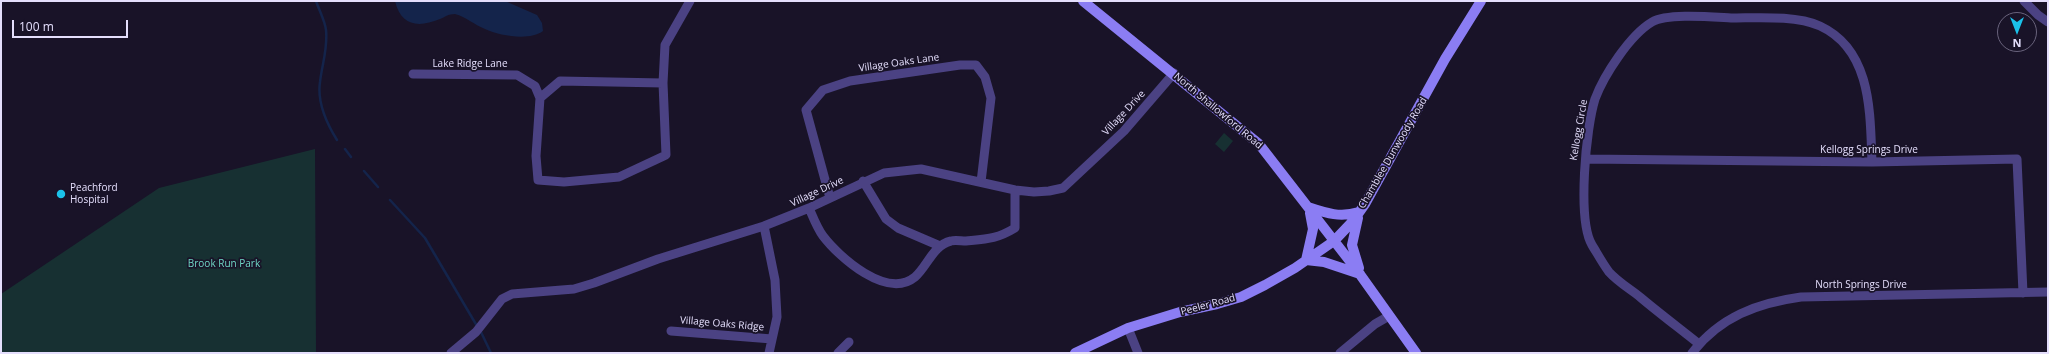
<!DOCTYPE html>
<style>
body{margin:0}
#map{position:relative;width:2049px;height:354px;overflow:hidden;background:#191328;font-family:"Open Sans",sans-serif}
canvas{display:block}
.frame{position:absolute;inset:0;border:2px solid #e4defc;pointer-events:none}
.north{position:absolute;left:1997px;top:12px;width:40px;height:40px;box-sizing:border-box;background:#191328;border:1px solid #6a647d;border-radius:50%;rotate:180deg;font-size:11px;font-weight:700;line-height:16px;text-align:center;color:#e4defc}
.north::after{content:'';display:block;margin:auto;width:14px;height:18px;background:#1bc2ea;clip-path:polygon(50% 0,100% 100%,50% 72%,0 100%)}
.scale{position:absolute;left:12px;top:20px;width:116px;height:18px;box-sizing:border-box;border:2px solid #e4defc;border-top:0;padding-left:5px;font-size:12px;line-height:14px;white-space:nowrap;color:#e4defc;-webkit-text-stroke:3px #191328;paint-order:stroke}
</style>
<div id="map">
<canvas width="2049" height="354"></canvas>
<div class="frame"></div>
<div class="north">N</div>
<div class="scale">100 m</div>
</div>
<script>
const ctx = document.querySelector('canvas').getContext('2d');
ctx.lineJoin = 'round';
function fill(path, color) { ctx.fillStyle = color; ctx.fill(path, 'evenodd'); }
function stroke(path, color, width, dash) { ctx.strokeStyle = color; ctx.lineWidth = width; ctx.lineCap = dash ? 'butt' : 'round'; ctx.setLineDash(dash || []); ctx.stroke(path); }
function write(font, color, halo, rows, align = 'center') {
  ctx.font = font + ' "Open Sans",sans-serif'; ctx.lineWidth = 3.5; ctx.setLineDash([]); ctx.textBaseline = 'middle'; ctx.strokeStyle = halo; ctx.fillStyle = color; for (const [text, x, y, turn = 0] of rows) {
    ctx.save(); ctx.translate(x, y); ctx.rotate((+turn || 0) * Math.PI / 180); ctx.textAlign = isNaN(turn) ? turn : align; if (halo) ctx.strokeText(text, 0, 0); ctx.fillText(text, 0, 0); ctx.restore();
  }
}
const green = new Path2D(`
 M1224,133L1233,141L1224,152L1215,144Z
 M315,149L316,353H1V294L159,188Z`);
const water = new Path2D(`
 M395,1H505L537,15L542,23L543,31C530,41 500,36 485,29C475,25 466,17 455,14C448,14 445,17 440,19C418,28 401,26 395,1Z`);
const stream = new Path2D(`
 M316,1C319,10 325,21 326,30C328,49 322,64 320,82C317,102 327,124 337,140
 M345,149L351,157
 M364,171L378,187
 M390,200L425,238L477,326
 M480,330L491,353`);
const street = new Path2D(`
 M2024,1L2038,15L2048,22
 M413,74L517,75L535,86L540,98L560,81L663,83
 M540,98L536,156L538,180L564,182L619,177L666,155L663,83L665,45L690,1
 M1586,159L1872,162L2017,159L2023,293
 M863,181L886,219L898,228L940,246
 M830,198L806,110L823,90L850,81L960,65H976L985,77L991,98L981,182
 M809,208C813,217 817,228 823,236C839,257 887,300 915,277C927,267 933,245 951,241C955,240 961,241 966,241C987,239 997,239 1015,228V190
 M764,226L775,280L777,317L769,353
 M1128,328L1138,353
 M671,331L772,339
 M1699,344C1679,328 1659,313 1640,297C1630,289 1618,282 1609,272C1603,264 1597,253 1592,245C1577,220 1586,127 1595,99C1604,75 1630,35 1652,22C1667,13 1712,17 1731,18C1757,18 1795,15 1820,26C1872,50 1870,113 1872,162
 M451,353L476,332L502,299L512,294L574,289L594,283L658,259L764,226L809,208L884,173L921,169L1015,190L1034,192L1049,191L1063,188L1124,131L1174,73
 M838,353L849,342
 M1340,353L1375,324L1389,316
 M1692,353C1720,317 1757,303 1801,297L2048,292`);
const secondary = new Path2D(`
 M1083,1L1259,144L1359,273L1416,353
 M1308,207C1326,213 1340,218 1359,212
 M1358,218L1352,245L1359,268
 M1306,260L1324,262L1360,274
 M1306,260L1313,229L1310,213
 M1075,353L1128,328L1180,312L1217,304L1241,297L1265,285L1295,268L1334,241L1353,221L1365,204L1445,59L1481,1`);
const markers = [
 [61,194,5,"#1bc2ea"]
];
const streetNames = [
 ["Village Oaks Lane",899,63,-8],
 ["Lake Ridge Lane",470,64],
 ["North Shallowford Road",1218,111,40],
 ["Village Drive",1124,113,-47],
 ["Kellogg Circle",1579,130,-80],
 ["Kellogg Springs Drive",1869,150],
 ["Chamblee Dunwoody Road",1393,153,-60],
 ["Village Drive",817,192,-25],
 ["North Springs Drive",1861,285],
 ["Peeler Road",1208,305,-15],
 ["Village Oaks Ridge",722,324,5]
];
const poiNames = [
 ["Peachford",70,188],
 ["Hospital",70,200]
];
const parkNames = [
 ["Brook Run Park",224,264]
];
fill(green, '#173032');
fill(water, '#14244b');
stroke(stream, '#14244b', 2.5);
stroke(street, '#4b4283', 9);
stroke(secondary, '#8b7df3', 10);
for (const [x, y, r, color] of markers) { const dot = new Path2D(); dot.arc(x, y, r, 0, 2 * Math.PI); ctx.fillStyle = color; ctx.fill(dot); stroke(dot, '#191328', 1.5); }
write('10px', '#e4defc', '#191328', streetNames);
write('10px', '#e4defc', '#191328', poiNames, 'left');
write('10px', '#6fd7c6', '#191328', parkNames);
</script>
